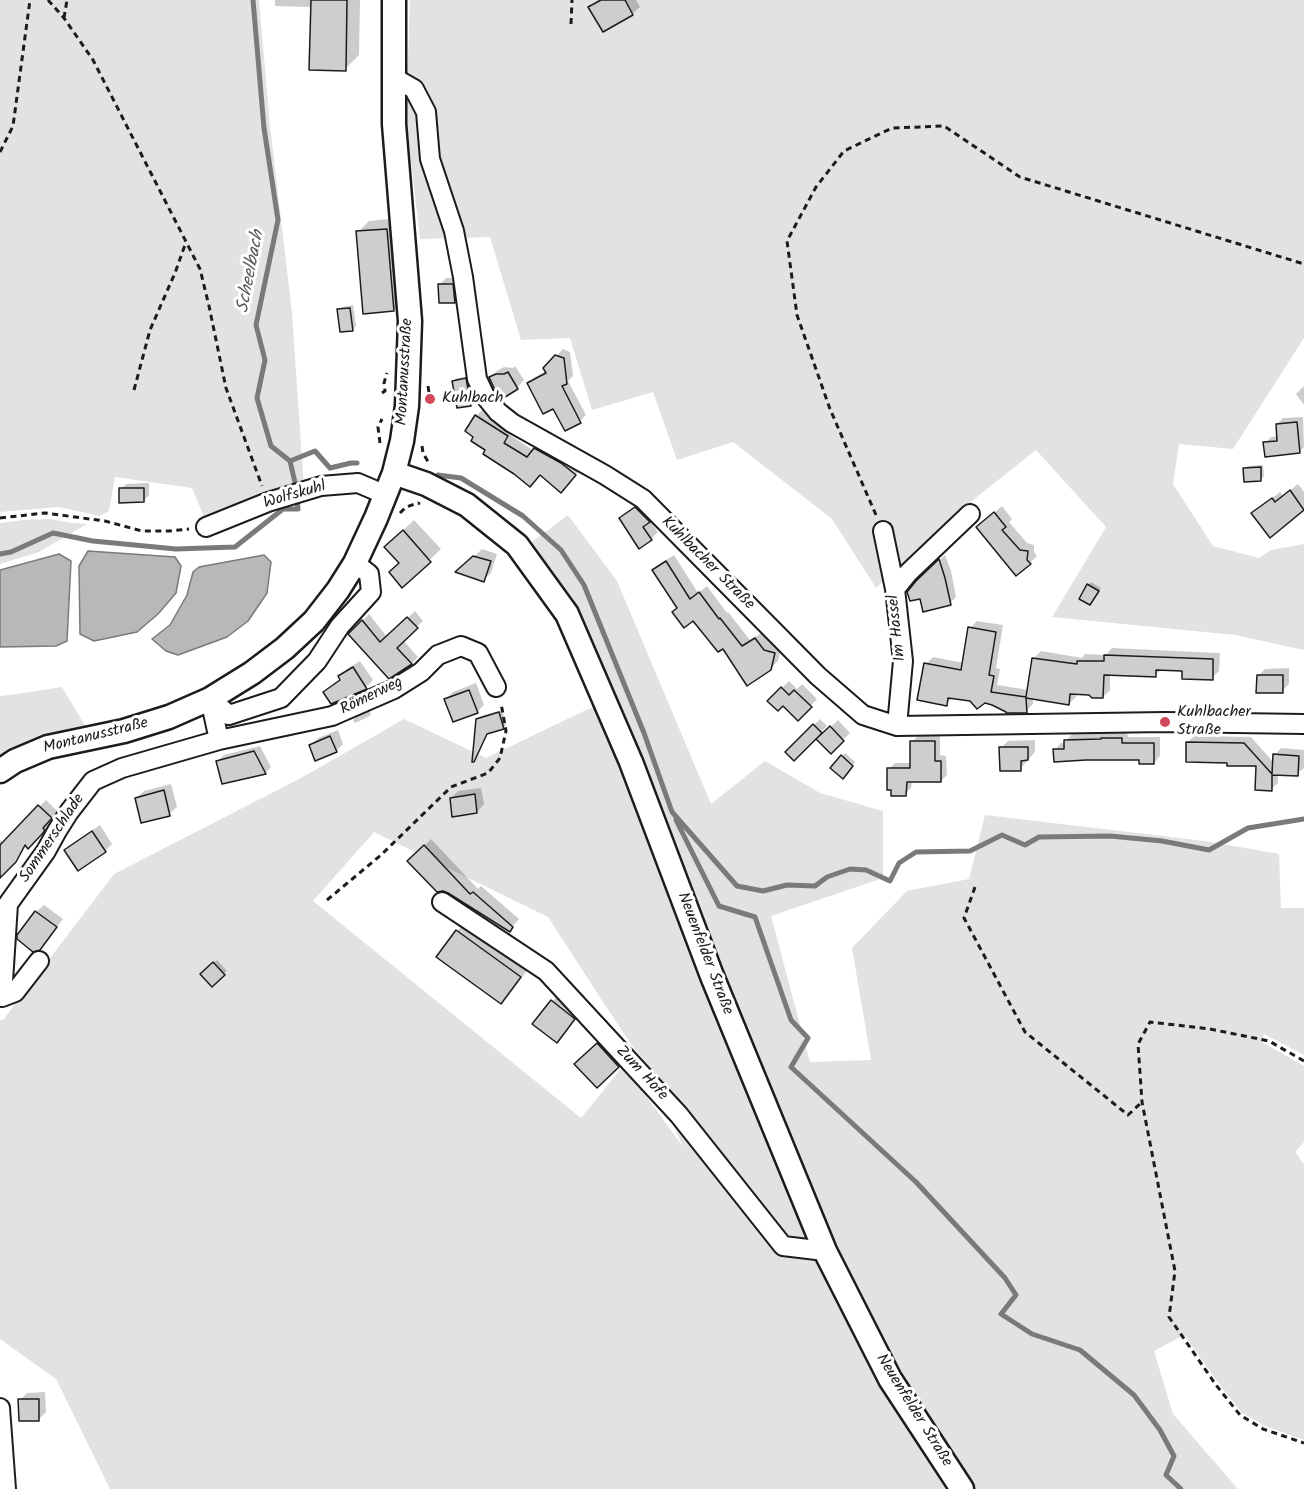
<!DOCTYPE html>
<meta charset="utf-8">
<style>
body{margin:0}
canvas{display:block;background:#fff}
</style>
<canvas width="1304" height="1489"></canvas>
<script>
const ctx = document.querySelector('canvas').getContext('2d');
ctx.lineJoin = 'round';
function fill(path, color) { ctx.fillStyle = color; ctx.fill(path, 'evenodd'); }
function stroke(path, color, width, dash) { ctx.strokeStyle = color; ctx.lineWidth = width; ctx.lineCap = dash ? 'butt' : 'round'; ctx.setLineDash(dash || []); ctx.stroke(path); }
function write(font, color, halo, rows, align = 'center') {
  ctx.font = font + ' Kalam,sans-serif'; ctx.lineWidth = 6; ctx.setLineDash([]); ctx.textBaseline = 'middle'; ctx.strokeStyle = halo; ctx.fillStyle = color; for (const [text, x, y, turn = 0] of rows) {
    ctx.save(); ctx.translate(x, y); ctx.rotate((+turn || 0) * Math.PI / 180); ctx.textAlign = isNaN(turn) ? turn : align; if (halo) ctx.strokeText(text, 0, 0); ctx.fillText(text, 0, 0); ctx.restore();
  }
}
const green = new Path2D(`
 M0,0H259L270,126L292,313L304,488L204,517L192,488L115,477L109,511L100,516L59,507L0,512Z
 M410,0H1304V338L1233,449L1179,444L1173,484L1213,546L1259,558L1271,550L1304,544V650L1235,635L1052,617L1106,527L1036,450L978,496L876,588L832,519L733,442L677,460L653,392L592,410L570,338L521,340L490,237L420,239L406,119Z
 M568,515L617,581L711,804L765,761L820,793L883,811V878L771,916L810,1062L871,1060L852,948L907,891L969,879L985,815L1205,841L1279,854L1281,908H1304V1055L1264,1034L1262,1042L1304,1066V1142L1295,1152L1304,1164V1440L1265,1426L1242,1413L1219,1384L1184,1335L1154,1351L1173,1414L1238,1489H110L56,1379L0,1339V1020H3L114,874L301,778L404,719L486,758L586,710L615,699L567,594L532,542ZM374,832L548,917L603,1002L635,1050L643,1059L683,1147L624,1065L581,1118L313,901Z
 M50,519L72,523L87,524L39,552L0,564V523L24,520Z
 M62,687L86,727L23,744L0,758V696L10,695Z`);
const water = new Path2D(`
 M88,551L175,557L181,566L176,593L158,614L137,632L94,641L80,634L79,566Z
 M59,554L71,561L67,641L56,646L0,647V570Z
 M264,555L271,562L267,593L248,621L227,637L178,655L166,651L152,639L170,625L187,595L193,572L199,567Z`);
const shadow = new Path2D(`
 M275,0H360L359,55L345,69L312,7L275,6Z
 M598,0H636L640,7L632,14L590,7Z
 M398,218L405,299L394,310L358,232L369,221Z
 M446,278H458L460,296L455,301L440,284Z
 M353,305L356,326L353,329L339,310L342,307Z
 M563,349L570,352L573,376L568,381L586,415L580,421L554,407L529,383L535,377L546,371L545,368Z
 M515,366L524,380L517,388L490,378L498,370L504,367L513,368Z
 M469,377L473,402L470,405L454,381L457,378Z
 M1304,386V405L1296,394Z
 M483,409L514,429L510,435L534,451L542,442L581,468L568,484L540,474L488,450L476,416Z
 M1303,417L1304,447L1299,452L1265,443L1271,437L1278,436L1277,424L1283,418Z
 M1263,465L1264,476L1261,479L1245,469L1248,466Z
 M149,483V495L143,501L121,489L126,484Z
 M1298,484L1304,492V508L1270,536L1253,513L1280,492L1283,496Z
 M643,501L656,514L650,521L658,532L651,539L621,518L628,511Z
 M1002,506L1012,519L1009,522L1027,543L1034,545V552L1037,556L1030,563L986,520Z
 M414,520L441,549L403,585L397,536Z
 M482,549L497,554L491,573L483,580L458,572Z
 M674,555L698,593L707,586L727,613L728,612L750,640L763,632L771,644L782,646L778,661L770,669L723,647L693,619L679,608L654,570L661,563Z
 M945,555L951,571L956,597L950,603L917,582Z
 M1091,582L1101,588L1090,603L1088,585Z
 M415,611L423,621L403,640L418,657L412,663L389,677L350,634L369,614L387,637Z
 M977,621L1003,625L996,668L1000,669L997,685L1029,690L1034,658L1041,651L1082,658L1085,654L1106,655L1112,648L1220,653L1219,671L1212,678L1183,670L1162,669L1155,675L1110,674V690L1103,697L1090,693H1076V697L1069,704L1033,698V704L1026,711L993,704L954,697L946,704L926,664L933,657L964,663L970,628Z
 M360,661L373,680L366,687L324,692L332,685L341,679L340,677L347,669Z
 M1289,668V684L1282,691L1258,676L1265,669Z
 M789,681L797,689L802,684L817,699L798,719L783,704L769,701Z
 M476,683L484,705L477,712L446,699L453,692Z
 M502,710L506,725L503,728L488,732L476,757L473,760L477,720L481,716Z
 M369,711L371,714L368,717L355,723L353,720L356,717Z
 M820,719L827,726L794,758L787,752Z
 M838,720L850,733L831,752L818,739Z
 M338,730L343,744L336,751L311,745L318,738Z
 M1127,732L1128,737H1160V756L1154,763L1141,758L1055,750L1061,743H1066V741L1072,734Z
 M918,736H940V755L946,756L947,775L941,781H912L911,788L905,794L889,769L895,763H912V742Z
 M1194,736L1251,737L1274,763L1275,755L1281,748L1304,750V768L1297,774L1278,773V783L1271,789L1257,764L1228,761L1187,743Z
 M1035,740V752L1020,769L1001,748L1008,741Z
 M260,746L271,767L265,773L218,761L224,755Z
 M845,753L855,762L846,774L842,756Z
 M171,784L177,807L169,814L136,798L144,791Z
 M481,788L484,804L477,812L451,798L458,791Z
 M46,800L57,811L49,821L50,823L49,825L28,847L26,845L22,853L0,876V840L4,843Z
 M100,825L112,844L105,851L66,850L73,843Z
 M431,839L478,889L481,886L519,919L509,930L410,861Z
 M44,905L63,919L47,941L36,912Z
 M468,920L531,965L512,991L501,1002L457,931Z
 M217,960L227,971L213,985L202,974Z
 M559,994L581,1012L557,1041L534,1024Z
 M605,1037L625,1058L597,1086L576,1064Z
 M45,1392L46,1412L39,1419L20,1400L27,1393Z`);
const stream = new Path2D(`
 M290,461L315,451L330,468L351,463H357
 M438,475L461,478L523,516L561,550L584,585L644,733L672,812L737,886L763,891L787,885L815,886L827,877L850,869L866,870L890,881L899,863L916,852L970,851L1002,835L1025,845L1039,837L1110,836L1162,841L1209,850L1248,828L1304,819
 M0,554L11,552L53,533L93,541L176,549L235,547L283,509H298L296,487L290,461L271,446L257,398L265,360L256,325L278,220L264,128L253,0
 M676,820L719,906L755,917L791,1020L808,1038L791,1067L916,1182L1005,1278L1016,1295L1001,1314L1032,1334L1080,1350L1134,1395L1160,1430L1174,1456L1166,1475L1181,1489`);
const building = new Path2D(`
 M311,0H347L346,71L309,70Z
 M601,0H625L633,15L603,32L588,7Z
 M387,229L394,311L363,314L356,231Z
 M438,284H453L455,303H439Z
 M350,308L353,331L340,332L337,309Z
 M555,355L564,358L567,384L562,386L581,423L565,431L553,409L543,414L527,383L546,373L543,368Z
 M508,372L518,389L502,399L495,390L489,377L496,374H504Z
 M466,378L471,406L457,408L452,381Z
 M475,415L508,436L504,443L527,457L534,448L561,463L576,475L561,493L540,475L530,487L514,474L483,454L485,450L471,441L473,437L465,431Z
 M1297,422L1300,453L1265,457L1263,442L1277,441L1276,424Z
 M1261,467V481L1244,482L1243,468Z
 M119,488H144V502L119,503Z
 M1290,490L1304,510L1270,538L1251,513L1272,498L1275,502Z
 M635,507L650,522L643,527L652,540L639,549L619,518Z
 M994,512L1006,527L1002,530L1020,550L1028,551L1027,560L1031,564L1016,576L976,527Z
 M403,530L431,562L402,588L389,572L399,563L384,547Z
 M473,556L491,561L484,582L455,572Z
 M939,559L945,578L951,605L923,612L920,599L910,601L907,592L916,581Z
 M666,561L690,599L699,592L719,619L720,618L742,646L755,638L764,650L775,653L771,670L747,686L723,649L718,652L693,621L684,628L672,612L677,608L652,570Z
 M1087,584L1099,591L1090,605L1079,599Z
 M407,617L418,628L397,648L412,664L389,679L348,634L362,620L380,642Z
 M968,627L996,632L989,675L994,676L991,692L1026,697L1032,658L1077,664V661H1104V655L1213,659V680L1182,679V671L1156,670V677L1104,675L1103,698H1092L1089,695L1070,694L1069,705L1026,698L1027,713H1006V712L992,705L985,703L977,709L970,701L948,698L947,706L917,700L924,663L961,670Z
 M353,667L367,689L331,704L323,692L340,680L338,676Z
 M1257,675H1283V693H1256Z
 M781,687L789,695L794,690L812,707L798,721L783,706L778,711L767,701Z
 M469,690L478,713L453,722L444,699Z
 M499,712L504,729L487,734L474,762H472L476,719Z
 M813,724L822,733L794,761L785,752Z
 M830,726L844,741L831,754L816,739Z
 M330,736L337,752L315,761L309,745Z
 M1101,738H1122V743H1154V764H1139V760H1086L1054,762L1053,749H1064V740L1101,739Z
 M910,741H935V761H941V782H907L906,796H891V790H887V768H910Z
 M1186,742L1244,743L1272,774L1273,754L1299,756L1298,776L1272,775V791L1255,790L1256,766H1227V763L1186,762Z
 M999,747H1028V760L1021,761V771H1000Z
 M254,751L266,774L222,784L216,761Z
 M841,755L853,766L843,779L830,768Z
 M164,790L170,816L141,823L135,798Z
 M475,794L477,813L452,817L450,798Z
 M38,805L52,818L43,828L45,830L43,833L28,849L25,845L16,862L0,878V845Z
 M92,831L106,852L78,871L64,850Z
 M424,845L470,894L473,892L513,927L510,932L448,893L443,891L437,892L407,861Z
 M35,911L57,927L40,950L33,952L17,939V935Z
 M456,930L521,977L501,1004L436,957Z
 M213,962L225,975L212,987L200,974Z
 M551,1000L575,1019L557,1043L532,1024Z
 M597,1043L619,1067L597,1088L574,1064Z
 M18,1399H39V1421H19Z`);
const path = new Path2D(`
 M48,0L64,18L93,60L200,269L209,306L226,388L262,486
 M64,18L67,0
 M571,24L572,0
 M0,152L13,126L30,0
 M428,386L430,399
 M134,390L150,330L175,273L186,242
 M382,393L385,391L384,383L387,373
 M380,443L378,427L382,419
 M422,446L423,453L430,465
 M400,513L406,507L418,503L420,504
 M876,515L830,409L797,315L787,241L816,187L844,151L892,128L944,126L1020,177L1304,264
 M0,518L45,513L105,521L142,531H169L189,529
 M975,887L964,918L1025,1032L1128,1115L1142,1102
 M327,900L381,855L451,787L488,773L500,758L506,731L501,703
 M1304,1061L1269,1041L1210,1029L1150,1022L1138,1044L1142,1102L1175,1271L1169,1317L1216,1385L1240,1415L1263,1429L1304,1443`);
const minor = new Path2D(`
 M393,77L414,89L426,112L430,159L454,231L463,277L477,379L485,396L498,412L512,423L605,475L643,499L818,676L863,715L897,726L1165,722L1304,724
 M206,527L268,502L321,486L358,483L386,495
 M883,531L895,589L903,661L897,726
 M895,589L908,573L970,514
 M210,699L229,715L281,698L317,661L340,626L371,592L369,574L355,563
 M219,740L332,716L394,689L421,672L438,655L461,646L478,653L496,687
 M442,902L546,971L679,1115L783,1246L825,1251
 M39,961L15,992L2,997L8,904L46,851L57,831L69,812L93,781L122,768L219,740L210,699
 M0,1408L6,1489`);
const major = new Path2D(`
 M394,473L426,484L467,505L517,545L567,614L631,762L712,976L825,1251L890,1379L962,1489
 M0,771L15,761L48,747L124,731L169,717L210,699L252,673L285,648L314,621L338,590L355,563L376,518L394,473L402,441L407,406L410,321L394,124V0`);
const markers = [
 [430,399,6,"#d1495b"],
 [1165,722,6,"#d1495b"]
];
const streetNames = [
 ["Montanusstraße",406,372,-87],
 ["Wolfskuhl",295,496,-16],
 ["Kuhlbacher Straße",707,564,45],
 ["Im Hassel",898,628,-96],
 ["Römerweg",372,697,-26],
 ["Montanusstraße",96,737,-14],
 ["Sommerschlade",53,839,-56],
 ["Neuenfelder Straße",704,954,69],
 ["Zum Hofe",641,1074,47],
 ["Neuenfelder Straße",913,1411,58]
];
const poiNames = [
 ["Kuhlbach",442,399],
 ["Kuhlbacher",1177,713],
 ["Straße",1177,731]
];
const waterNames = [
 ["Scheelbach",252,272,-79]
];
fill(green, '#e2e2e2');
fill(water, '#b8b8b8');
stroke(water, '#7a7a7a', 1.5);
fill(shadow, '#0003');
stroke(stream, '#7a7a7a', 5);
fill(building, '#cecece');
stroke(building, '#1c1c1c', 1.5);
stroke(minor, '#1c1c1c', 22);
stroke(major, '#1c1c1c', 27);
stroke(path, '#1c1c1c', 3, [6, 4.5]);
stroke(minor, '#fff', 18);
stroke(major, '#fff', 22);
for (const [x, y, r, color] of markers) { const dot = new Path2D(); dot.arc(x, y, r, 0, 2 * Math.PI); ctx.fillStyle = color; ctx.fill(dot); stroke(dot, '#fff', 2); }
write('16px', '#1c1c1c', '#fff', streetNames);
write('16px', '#1c1c1c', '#fff', poiNames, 'left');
write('italic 18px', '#5a5a5a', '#fff', waterNames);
</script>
